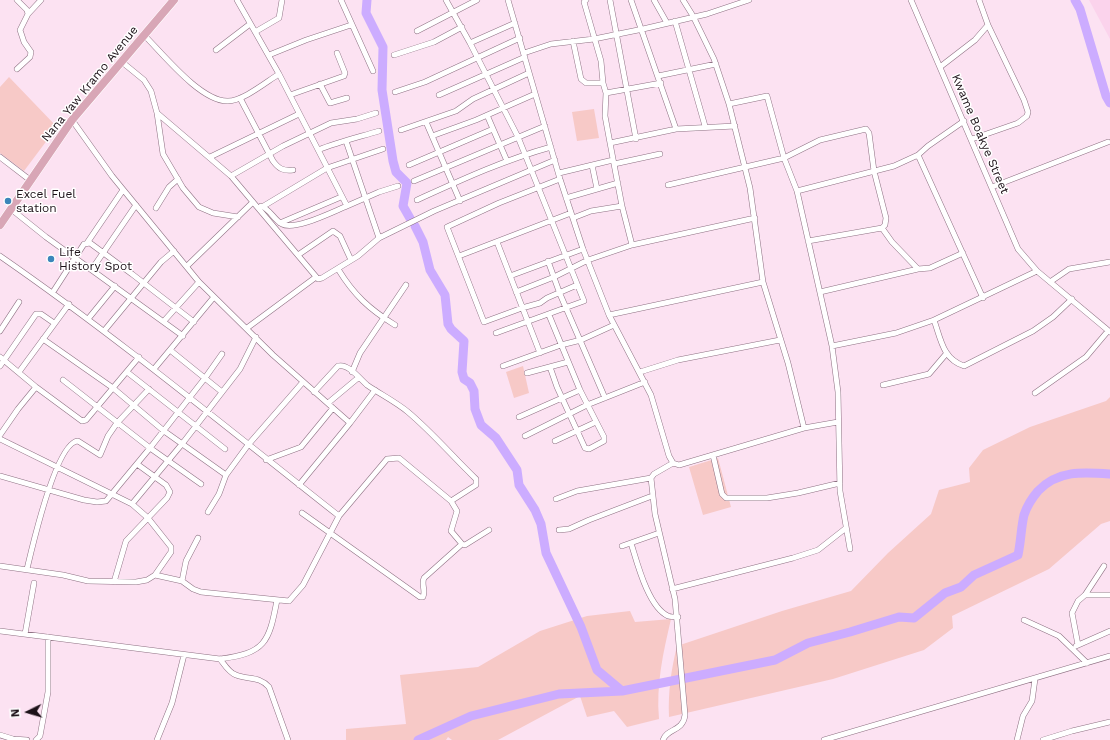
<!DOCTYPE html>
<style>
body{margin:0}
#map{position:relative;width:1110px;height:740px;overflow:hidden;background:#fce2f2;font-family:"Work Sans",sans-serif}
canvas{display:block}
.north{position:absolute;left:8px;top:692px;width:40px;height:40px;-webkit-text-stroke:3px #fff;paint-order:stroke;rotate:265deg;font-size:11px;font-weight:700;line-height:16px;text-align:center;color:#1c1118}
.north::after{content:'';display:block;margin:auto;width:14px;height:18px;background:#1c1118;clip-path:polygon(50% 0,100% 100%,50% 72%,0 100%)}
</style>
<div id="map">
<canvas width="1110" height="740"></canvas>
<div class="north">N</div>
</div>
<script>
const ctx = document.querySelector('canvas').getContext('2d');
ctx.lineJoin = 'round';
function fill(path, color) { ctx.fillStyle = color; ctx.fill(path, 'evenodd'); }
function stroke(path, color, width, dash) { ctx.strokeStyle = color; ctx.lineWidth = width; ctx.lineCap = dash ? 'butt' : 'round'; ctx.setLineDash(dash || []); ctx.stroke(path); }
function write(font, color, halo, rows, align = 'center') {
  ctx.font = font + ' "Work Sans",sans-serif'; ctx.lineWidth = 3; ctx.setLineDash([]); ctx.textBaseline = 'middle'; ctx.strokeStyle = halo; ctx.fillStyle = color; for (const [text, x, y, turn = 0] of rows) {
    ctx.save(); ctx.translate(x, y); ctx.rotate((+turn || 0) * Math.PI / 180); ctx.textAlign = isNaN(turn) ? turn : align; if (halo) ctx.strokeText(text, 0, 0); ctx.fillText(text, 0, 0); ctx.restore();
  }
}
const built = new Path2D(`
 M1089,0H1110V39Z`);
const green = new Path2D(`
 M9,77L57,127L24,171L0,153V87Z
 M594,109L599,138L577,141L572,112Z
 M523,366L529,393L514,398L506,372Z
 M1110,397V521L1101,524L1049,569L952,616L953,628L924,650L833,679L669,717C668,692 671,670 677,646L782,611L851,591L888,553L931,514L939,490L970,482L969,468L983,450L1030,427L1106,401Z
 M718,458L731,507L703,515L689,467Z
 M630,611L635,622L671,619C663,653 656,685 659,719L627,727L614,711L587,717L580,696L498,740H452L448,737L446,740H346V729L406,724L400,675L478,667L540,631L587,616Z`);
const river = new Path2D(`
 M367,0L366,13L383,47L382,90L393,161L396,172L407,183L403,206L411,220
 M1075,0L1080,9L1106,96L1110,103
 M415,226L423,242L430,270L445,295L448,324L451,329L464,341L462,372L464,379L470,383L474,391L475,409L481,425L496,438L517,470L519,485L535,510L541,524L546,553L581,627L597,670L622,691
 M418,740L471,716L559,694L622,691L775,660L808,643L850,632L899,617L914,618L945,593L961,587L974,575L1018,555C1021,541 1021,528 1024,515C1027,506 1032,498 1038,491C1058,470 1083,472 1110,474`);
const minor = new Path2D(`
 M237,0L279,74L347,206L379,192L398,186
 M341,0L373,71
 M446,0L470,43L518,137L584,301L496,333
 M508,0L560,179L583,249L609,315L651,395L669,456L673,463L679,465L804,428L838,422
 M586,0L584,2L601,61L603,83
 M610,0L636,139
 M631,0L676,129
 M654,0L667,23
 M683,0L693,16L714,59L729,104L750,188L763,282L788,363L804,428
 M911,0L1018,249L1037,271L1110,332
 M28,14L41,0
 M675,21L705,126
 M417,31L477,0
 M255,32L279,18L282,0
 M144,35C163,54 201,102 228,101C243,101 266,82 279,74
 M573,41L581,79L586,83H603L606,93L661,83
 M470,43L515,23
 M216,50L250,24
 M524,53L551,44L594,39L643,29L707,14L749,0
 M269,55L306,40L351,25
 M394,55L434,42L462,27
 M122,62L144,80L151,91L157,113L231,176L318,279L322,278L358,256L379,238L434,211L555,160
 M940,67L975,40L988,25L979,0
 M17,69L30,57L31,52L24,42L20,30L28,14L27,10L17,0
 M658,76L716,64
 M320,84L330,103L347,98
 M395,92L425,82L520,38
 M606,93L605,116L610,143
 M290,95L344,76L345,73L337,53
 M439,95L525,57
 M240,98L273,161C279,169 283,171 293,170
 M729,104L767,96L784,158L797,191L832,346L838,392L840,491L850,549
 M157,113L163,154L183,188L199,207L213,213L238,217
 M487,115L507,161
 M72,120L112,176L199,282L273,355L350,423L299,485
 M426,122L460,201
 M401,130L456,111L473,99L529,73
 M432,136L476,120L535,94
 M972,139L1018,123L1027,116L1028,112L1024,100L988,25
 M346,141L379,238
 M318,150C338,142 359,137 379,131
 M918,155L983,298
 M0,157L30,180
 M210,157L299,114
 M614,164L660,154
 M409,165L493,129
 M592,165L597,189
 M559,173L613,160
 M231,176L283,146L331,123L357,119L376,113
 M560,179L499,203L447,227L484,322L522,308L540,303L547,298L577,285
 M414,181L545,126
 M668,185L784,158L820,140L866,129L869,133L874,171L886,218L885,225L882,228L808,241
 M992,187L1108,142
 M797,191L894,166L918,155L928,146L964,121
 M566,198L618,183
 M417,200C461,180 504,160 551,147
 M261,206C270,209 274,220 282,224C295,231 332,212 347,206
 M622,206L632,245L755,218
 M262,207L327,168L383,149
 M156,208L169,187L178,179
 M11,209L46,237L183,336
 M573,218L591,211L622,206L610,143L676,129L735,126
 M280,223L341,197
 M882,228L892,242L918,269L930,268L963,253
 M497,242L540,353
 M87,243L123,190
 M298,255L333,231L340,236L351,260
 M0,256C117,337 227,428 339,516
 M459,256L571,213
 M548,261L560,294L605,398
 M187,266L253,202
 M92,269L136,205
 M338,269C354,295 369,309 395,325
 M510,276L583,249
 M1050,282L1069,269L1110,262
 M53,292L84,244L90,243L132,274L194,322
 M516,292L554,277L588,260L632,245
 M820,292L918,269
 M549,315L580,390L604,437V441L589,449L585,448L557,387L550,367
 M609,315L763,282
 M88,319L115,286
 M934,320C941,340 943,359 964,366L1033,331L1053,317L1072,299
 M164,321L199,282
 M247,328L316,277
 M0,331L19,302
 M104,331L161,262L174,251
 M43,339L113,388L164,431L226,475
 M832,346L896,333L934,320L1037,271
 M170,350L222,392
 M0,357L36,387L82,421L86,420L139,357
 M0,366L36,314H41L54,323
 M503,366L561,345L581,340L614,325
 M154,369L214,297
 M19,372L69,304
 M127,372L225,449
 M352,372L360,353L406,285
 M640,372L678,360L780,340
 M527,373L568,362
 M63,380L150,448L201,484
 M883,385L929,374L946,354
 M1035,393L1086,357L1108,331
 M328,403L358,378
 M519,417L580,390
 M350,423L375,390
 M0,435L18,409L36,387
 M525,436L587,405L645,382
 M0,439L132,504L148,518L171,547V552L155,575L147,580L136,582L88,581L63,575L0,566
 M555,441L596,422
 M713,455L722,494L726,498H767L798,493L840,483
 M266,460L301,447L333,408
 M0,476L84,500L97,502L106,501L150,448L205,378L222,354
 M556,499L577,491L651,478
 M451,501L457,511L451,531L462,544L465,545L489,530
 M132,504L182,444L240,369L256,337
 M208,512L219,494L226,475L248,445L303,382
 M302,513L420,597H423C426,591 421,584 424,578L462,544
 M559,530L569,529L589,520L652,496
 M631,543C637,562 648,607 668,616C671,617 675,617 678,617
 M622,546L659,533
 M27,569C32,548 56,442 78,441L100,455L108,436L117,423L149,389
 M155,575L182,581L193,589L201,592L289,601L303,585L339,516L387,459L399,458L451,501L476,485V479C453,457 433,433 408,412C396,402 380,394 367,385C360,379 348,363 338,366L314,392
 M182,581L186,561L198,538
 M114,582L126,541L167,498L170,492L166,485L137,464
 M672,589L793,558L818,550L846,528
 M1085,595H1110
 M1024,620L1059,636L1087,663
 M0,631L220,659C265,653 269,643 277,600
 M25,634L34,583
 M1078,645L1072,613L1078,601L1085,595L1104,566
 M1076,646L1110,631
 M220,659C224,664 229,673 236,675C249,680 259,676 269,687L288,740
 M0,735L13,739L27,740
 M36,740L40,736L48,692V637
 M157,740L172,703L184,655
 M663,740C667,728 683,732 685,715L675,599L655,514L651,478L654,474L673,463
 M824,740L1110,656
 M1017,740L1023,716L1032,701L1035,679
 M1043,740L1072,731L1110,722`);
const primary = new Path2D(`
 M0,225L72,120L174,0`);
const markers = [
 [8,201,4,"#3b86ba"],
 [51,259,4,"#3b86ba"]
];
const streetNames = [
 ["Nana Yaw Kramo Avenue",90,84,-51],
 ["Kwame Boakye Street",980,134,67]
];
const poiNames = [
 ["Excel Fuel",16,194],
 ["station",16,208],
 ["Life",59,252],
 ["History Spot",59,266]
];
fill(built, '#fbd3ec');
fill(green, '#f7c9c7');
stroke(river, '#ccacff', 9);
stroke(minor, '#8e7183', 6);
stroke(primary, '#fff', 9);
stroke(minor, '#fff', 5);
stroke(primary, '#d8a6b6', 8);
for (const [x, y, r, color] of markers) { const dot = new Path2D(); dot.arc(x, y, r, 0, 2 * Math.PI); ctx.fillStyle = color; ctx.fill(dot); stroke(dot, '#fff', 1.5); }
write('12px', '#1c1118', '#fff', streetNames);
write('12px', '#1c1118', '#fff', poiNames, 'left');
</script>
